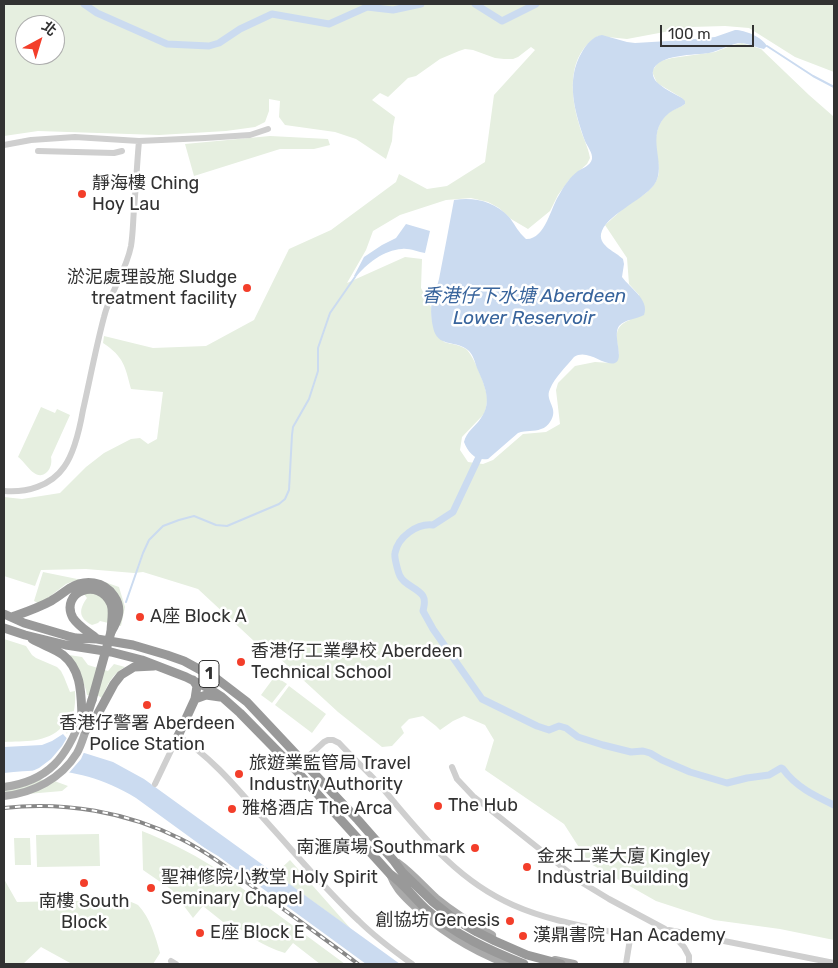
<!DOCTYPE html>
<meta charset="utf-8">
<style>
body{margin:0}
#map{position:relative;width:838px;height:968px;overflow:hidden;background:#fff;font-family:Rubik,"Noto Sans TC",sans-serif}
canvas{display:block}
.frame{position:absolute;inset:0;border:5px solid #323232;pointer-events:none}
.north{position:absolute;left:15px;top:15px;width:50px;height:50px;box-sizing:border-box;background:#fff;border:1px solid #adadad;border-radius:50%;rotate:39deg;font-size:14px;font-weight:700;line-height:20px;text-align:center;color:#323232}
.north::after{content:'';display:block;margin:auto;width:18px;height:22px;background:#f33e2a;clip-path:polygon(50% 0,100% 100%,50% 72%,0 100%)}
.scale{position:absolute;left:660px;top:25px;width:94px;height:22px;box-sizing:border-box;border:2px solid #323232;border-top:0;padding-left:6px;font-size:15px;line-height:18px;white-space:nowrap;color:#323232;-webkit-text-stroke:4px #fff;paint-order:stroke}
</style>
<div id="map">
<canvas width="838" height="968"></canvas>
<div class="frame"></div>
<div class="north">北</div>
<div class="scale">100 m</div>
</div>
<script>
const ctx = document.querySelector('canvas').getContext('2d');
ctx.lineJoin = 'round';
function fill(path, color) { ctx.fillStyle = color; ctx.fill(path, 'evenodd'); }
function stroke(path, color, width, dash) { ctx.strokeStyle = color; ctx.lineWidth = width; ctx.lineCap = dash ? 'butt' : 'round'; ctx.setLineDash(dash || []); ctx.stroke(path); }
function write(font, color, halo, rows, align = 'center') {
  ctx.font = font + ' Rubik,"Noto Sans TC",sans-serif'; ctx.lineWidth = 5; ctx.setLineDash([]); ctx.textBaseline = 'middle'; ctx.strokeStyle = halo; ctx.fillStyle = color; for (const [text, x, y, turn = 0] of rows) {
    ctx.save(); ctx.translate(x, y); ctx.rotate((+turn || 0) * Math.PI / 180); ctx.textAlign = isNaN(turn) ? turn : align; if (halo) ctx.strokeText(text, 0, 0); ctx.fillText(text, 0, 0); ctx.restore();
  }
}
const green = new Path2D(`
 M4,4H834V72L795,57L749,28L725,26L691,27L627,39L598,36C567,54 570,94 579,124C582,136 588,146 590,158L587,164L569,180L558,195L550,211L528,229L511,219L499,208L488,202L471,198L446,200L400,215L373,231L366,250L347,283L405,257L422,259L421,288L431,307L432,321L444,342C451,344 460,345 466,349C473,354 488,390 487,399C487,404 486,409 484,414L462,437L460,450L468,462L483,464L493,460L523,434L546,432L560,424L556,390L558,383L575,366L595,362L611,363L619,354C617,338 612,327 630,320L639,295L629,284L627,258L605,225C612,219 618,213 625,207C636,199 652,192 657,179C661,170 658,162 656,153C654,139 657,123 668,113C673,109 680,108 685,104L682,98L657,83L653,74V70L657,64L661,61L672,58L715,52L733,45L742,43L761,49L809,95L833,116L834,124V940L780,929L714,920L656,901L589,863L564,824L485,770L494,740L485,725L464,716L453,721L440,730L436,726L423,716L409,719L401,727L404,733L392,746L382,747L338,712L276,655L255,642L198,589L143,572L134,573L86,569L41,570L35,586L4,576V497L22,499L60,493L86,467L104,453L131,439L140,438L148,444L157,439L163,392L131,389C125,366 124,357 103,343L104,336L153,348L206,346L254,320L289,249L331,230L396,182L399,174L427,189L447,186L485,162L494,95L535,50L531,47L518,57L513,59H504L495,58L473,50L465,49L459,51L440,59L416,76L408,78L388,97L380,93L372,100L395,117L393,127L392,141L386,159L356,139L335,132L285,125L279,117L280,101L269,99V111L265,122L255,127L226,131L159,135L38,131L4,136ZM25,25H55V55H25Z
 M270,136L328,139L330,145L314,149H280L194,176L185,144Z
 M41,407L55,413L57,409L70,415L51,457C52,462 51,468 47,472C35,483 26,462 18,457Z
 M43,572L87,581L96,579L119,587L125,607L121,626L100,621L98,623L92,625C78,618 79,609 87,598L74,581L66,584L40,604L34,601Z
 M4,639L26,646L32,655L36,658L57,667L61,671L64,677L70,692L75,691C76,707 73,719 67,734L62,727C47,743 24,741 4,742Z
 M69,655L82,657L88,665L108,671L114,664L125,667C112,674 107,685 102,698L97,695H87C85,681 75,669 67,657Z
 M275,676L287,684L272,703L261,695Z
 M289,686L326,714L312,733L275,705Z
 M49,779L68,786L62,791L4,796V783Z
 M142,831C167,841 190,852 212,866L345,964H320L293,943L285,953C262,946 248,935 229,921L223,922L203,906L193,918L172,890L143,870Z
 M99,834L100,866L37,867L36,835Z
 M14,838H30L31,865H15Z
 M290,860L351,929L275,874Z
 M4,879L17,902L126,900C130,902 135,903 138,905C150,917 156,938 160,953L153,964H72L41,947L23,964H6L4,962Z`);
const water = new Path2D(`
 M735,30C745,30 762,37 767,46L764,49C757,48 750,44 742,43C731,43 720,51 709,53C696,55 657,54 653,71C652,76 655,81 659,84C666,90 675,94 682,98L685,101V104C680,108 674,109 669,113C642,136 669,164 654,185C643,200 604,216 601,234C599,246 616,252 623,259L624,264L622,277C630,288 650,300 644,315C637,319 625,319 619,326C612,336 625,359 615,363C604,367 588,348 574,357C566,367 555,377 550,389C544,401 560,408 550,422C548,425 545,428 541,429C534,432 526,430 518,433L488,459C476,461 468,453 464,442C466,432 476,426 481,418C493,402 484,384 477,368C475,362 473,355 469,351C457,339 437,349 433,327C431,318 430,306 433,297C434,291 438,285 439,279C444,253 449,227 454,200C474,197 494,201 509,217C514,223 517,230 523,236L526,239C545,240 551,207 559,195C564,186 570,177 578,171C583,168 590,166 592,159C593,153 587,146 585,141C575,113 565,80 582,52C586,45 593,36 602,35L627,42L635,43L685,40L715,37Z
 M406,224L430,231L425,253C418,252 409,248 402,249C384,250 366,264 356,277L354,276L364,257L382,245L396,238Z
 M63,734L78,751L113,762L144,779L400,964H364L136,798C91,771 55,767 4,773V747L42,745L52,741Z`);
const pier = new Path2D(`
 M68,736L80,749L85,750L81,759L68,774L45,772L28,773L39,768L51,759L62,746Z
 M181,834L218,856L366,964H360Z`);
const stream = new Path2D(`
 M767,46L813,76L834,87
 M126,602L143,553L149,540L163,526L179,520L194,516L216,525L227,526L279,504L285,499L289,490L292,435L293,427L309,399L318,371V348L330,313L355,277`);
const canal = new Path2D(`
 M84,4L97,13L167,44L209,46L219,43L240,29L272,14L329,24L367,7L393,10L421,4
 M475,4L502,21L536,4
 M478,459L453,512L433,525C417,523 398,537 395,553C394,557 398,572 400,576C404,585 418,588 423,596C426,601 424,606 423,611L433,629L482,699L537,726L549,730L559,726L566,728L578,737L603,745L631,752L643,751L650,753L662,760L690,772L727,783L747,778L769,775L781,768L783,769C796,787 815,796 834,805`);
const minor = new Path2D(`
 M4,145L31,140L75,137L139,141L205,138L250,135L268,129
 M38,151L114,153L122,151
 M4,491C26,493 51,486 64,467C75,452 80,427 83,410C90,379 96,347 104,317C110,292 126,272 131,246C133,234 133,221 134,209C136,186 137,163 139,141
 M309,767L311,754L324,742L328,740H333L339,743C352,757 366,770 379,784C419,831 454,879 513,905C549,921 588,927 627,935L630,939L626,964
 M452,767L457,779L473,796L581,882L609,899L665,929L674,936L684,947L689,956V964
 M155,784L178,736C216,760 243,796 273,829C301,860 328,892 359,921C375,937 394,951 412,964
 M669,930L834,963
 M171,961L176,964`);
const major = new Path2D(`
 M4,787C49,781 67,757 82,716
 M4,796C33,793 61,779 77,753C81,746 83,738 86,730
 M398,863C412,873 423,886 436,898C453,912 472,924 492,935
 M390,874C395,887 401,893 410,902C437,929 471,950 507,964
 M555,960L574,964`);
const highway = new Path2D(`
 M4,614L24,623L68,636L76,638L97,639L133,645L167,655L184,661L217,679L247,702L358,820L394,861L402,872L433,902L453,918L477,932L495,941L527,955L561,964
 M12,617C26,612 38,608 51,601C58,597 64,592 70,588C85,579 104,581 114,596C123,609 118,620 111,632
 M4,628L25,635L66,645L111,652L142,660L186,677L208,688L222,697L240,713L293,767L390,874C404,884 414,898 426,909C455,935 489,950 524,964
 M32,639C42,645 54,648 63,655C82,670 81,695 82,716
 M97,639C89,632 79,627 73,618C59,592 99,576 111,604C114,612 111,623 111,632
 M195,699L206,695L220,697
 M86,730L94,721L114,684L121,675L134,667L154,666
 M86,730L88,712L92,700
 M178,736L195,699L197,686L193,680`);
const rail = new Path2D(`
 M4,808C64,801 127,812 181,839C209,853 233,872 257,890C291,915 325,939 358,964`);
const highwayBridge = new Path2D(`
 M92,700L111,632`);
const markers = [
 [82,194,5,"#f33e2a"],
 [247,288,5,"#f33e2a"],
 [140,617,5,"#f33e2a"],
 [241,662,5,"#f33e2a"],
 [147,705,5,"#f33e2a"],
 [239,774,5,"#f33e2a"],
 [438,806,5,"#f33e2a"],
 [232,809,5,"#f33e2a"],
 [475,848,5,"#f33e2a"],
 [527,867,5,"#f33e2a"],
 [84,883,5,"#f33e2a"],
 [151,888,5,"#f33e2a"],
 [510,921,5,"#f33e2a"],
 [200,933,5,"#f33e2a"],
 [523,936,5,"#f33e2a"]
];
const shields = [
 [209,674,20]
];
const shieldNames = [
 ["1",209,674]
];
const poiNames = [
 ["靜海樓 Ching",92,184],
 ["Hoy Lau",92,205],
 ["淤泥處理設施 Sludge",237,278,"right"],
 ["treatment facility",237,299,"right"],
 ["A座 Block A",150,617],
 ["香港仔工業學校 Aberdeen",251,652],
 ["Technical School",251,673],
 ["香港仔警署 Aberdeen",147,724,"center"],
 ["Police Station",147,745,"center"],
 ["旅遊業監管局 Travel",249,764],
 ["Industry Authority",249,785],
 ["The Hub",448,806],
 ["雅格酒店 The Arca",242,809],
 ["南滙廣場 Southmark",465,848,"right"],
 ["金來工業大廈 Kingley",537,857],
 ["Industrial Building",537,878],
 ["聖神修院小教堂 Holy Spirit",161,878],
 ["Seminary Chapel",161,899],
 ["南樓 South",84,902,"center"],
 ["Block",84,923,"center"],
 ["創協坊 Genesis",500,921,"right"],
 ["E座 Block E",210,933],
 ["漢鼎書院 Han Academy",533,936]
];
const waterNames = [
 ["香港仔下水塘 Aberdeen",524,297],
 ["Lower Reservoir",524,319]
];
fill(green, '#e6efe0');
fill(water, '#cbdbf0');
fill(pier, '#fff');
stroke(stream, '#cbdbf0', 2);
stroke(canal, '#cbdbf0', 7);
stroke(minor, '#cfcfcf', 6);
stroke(major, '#aaa', 8);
stroke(highway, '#999', 9);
stroke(rail, '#878787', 4);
stroke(rail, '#fff', 2, [5.5]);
stroke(highwayBridge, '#999', 9);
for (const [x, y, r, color] of markers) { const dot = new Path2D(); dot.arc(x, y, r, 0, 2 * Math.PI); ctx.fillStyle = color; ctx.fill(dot); stroke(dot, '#fff', 2); }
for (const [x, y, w] of shields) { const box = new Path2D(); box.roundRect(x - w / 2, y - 13.5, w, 27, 4); ctx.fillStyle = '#fff'; ctx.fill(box); stroke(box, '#323232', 1); }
write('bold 16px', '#323232', null, shieldNames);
write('18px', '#323232', '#fff', poiNames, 'left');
write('italic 19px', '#38649c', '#fff', waterNames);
</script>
